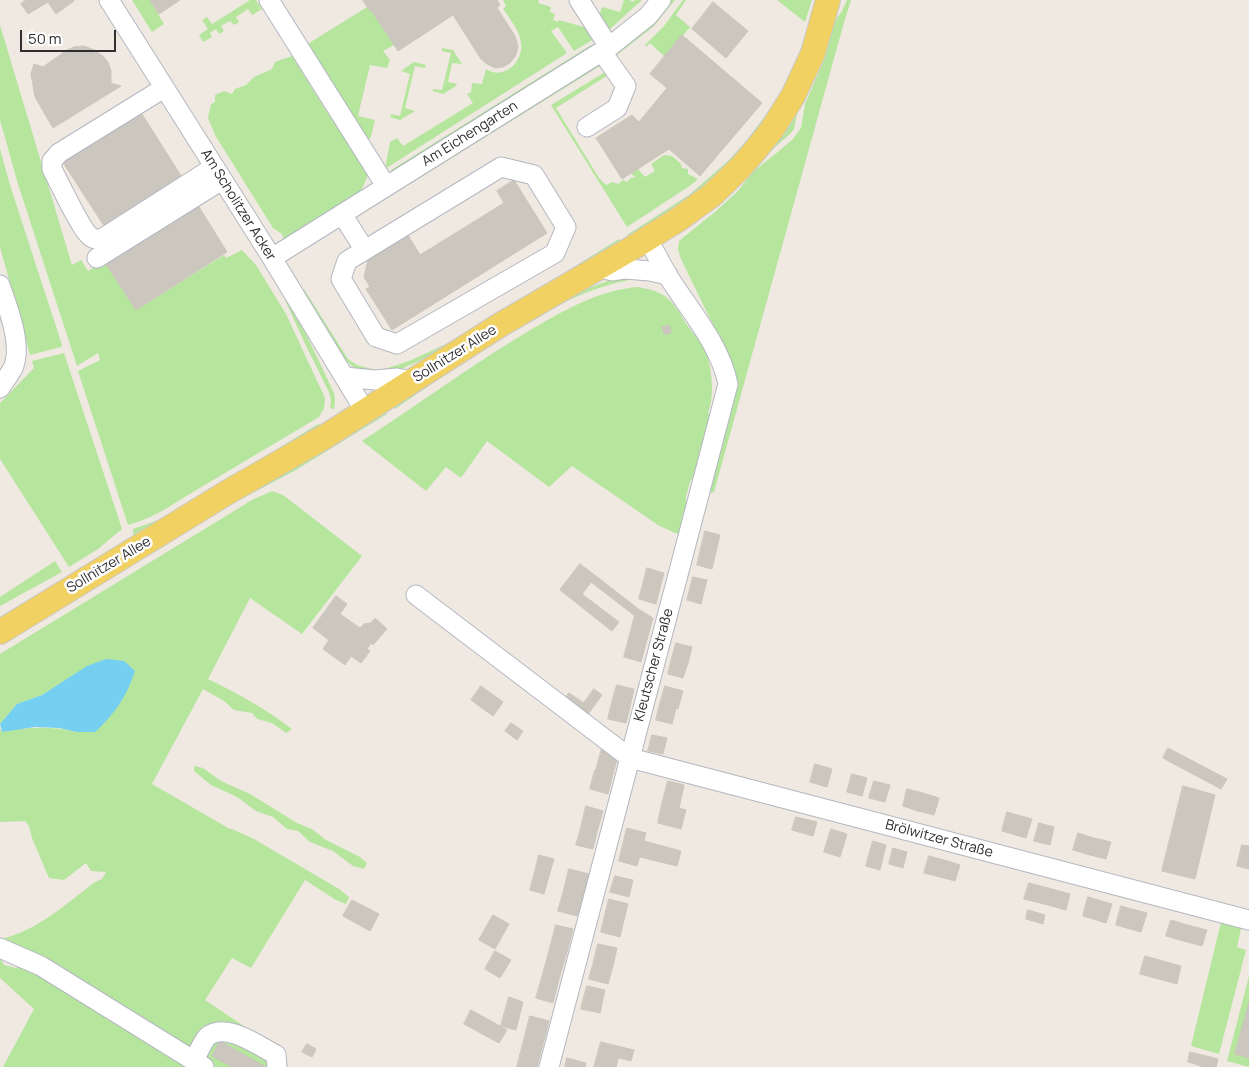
<!DOCTYPE html>
<meta charset="utf-8">
<style>
body{margin:0}
#map{position:relative;width:1249px;height:1067px;overflow:hidden;background:#efe9e1;font-family:Manrope,sans-serif}
canvas{display:block}
.scale{position:absolute;left:20px;top:30px;width:96px;height:22px;box-sizing:border-box;border:2px solid #2e2e2e;border-top:0;padding-left:6px;font-size:15px;line-height:18px;white-space:nowrap;color:#2e2e2e;-webkit-text-stroke:4px #fff;paint-order:stroke}
</style>
<div id="map">
<canvas width="1249" height="1067"></canvas>
<div class="scale">50 m</div>
</div>
<script>
const ctx = document.querySelector('canvas').getContext('2d');
ctx.lineJoin = 'round';
function fill(path, color) { ctx.fillStyle = color; ctx.fill(path, 'evenodd'); }
function stroke(path, color, width, dash) { ctx.strokeStyle = color; ctx.lineWidth = width; ctx.lineCap = dash ? 'butt' : 'round'; ctx.setLineDash(dash || []); ctx.stroke(path); }
function write(font, color, halo, rows, align = 'center') {
  ctx.font = font + ' Manrope,sans-serif'; ctx.lineWidth = 5; ctx.setLineDash([]); ctx.textBaseline = 'middle'; ctx.strokeStyle = halo; ctx.fillStyle = color; for (const [text, x, y, turn = 0] of rows) {
    ctx.save(); ctx.translate(x, y); ctx.rotate((+turn || 0) * Math.PI / 180); ctx.textAlign = isNaN(turn) ? turn : align; if (halo) ctx.strokeText(text, 0, 0); ctx.fillText(text, 0, 0); ctx.restore();
  }
}
const green = new Path2D(`
 M132,0H150L164,24L152,32Z
 M250,0H256L262,9L252,15L248,9L236,17L239,22L234,25L230,21L221,26L224,31L219,34L216,29L210,33L212,37L203,42L199,35L208,29L202,20L207,17L212,24Z
 M503,0H539L538,3L551,7L550,12L555,14L553,20L558,22L559,20L587,28L594,39L574,51L558,27L551,31L567,53L385,169L390,142L397,138L403,146L473,103L467,94L471,92L472,83L482,84L486,69C503,81 524,62 521,43C520,31 510,19 503,9L506,6Z
 M624,0H630L632,2L635,0H642L610,29L599,16L602,7L620,12Z
 M670,0H675L654,26L617,55L618,49L657,16Z
 M683,0H686L676,15L690,27L665,57L650,43L646,47L645,45L664,26Z
 M777,0H812L805,22Z
 M847,0H851L843,26L714,492L711,493L706,488L736,392V381L731,362L681,259L678,250L679,241L716,211L737,192L754,171L779,151L793,139L801,128L805,104L821,67L834,22L842,11Z
 M367,7L370,11L371,10L394,45L383,51L390,60L387,68L370,65L358,116L375,120L371,137L368,141L306,45Z
 M0,25L72,265L81,260L88,271L104,261L136,310L224,255L226,258L242,250L256,265L286,314L325,398L324,408L319,417L183,498C165,510 149,519 128,525L78,371L100,360L98,353L77,366L18,184L0,120Z
 M804,43L802,62L750,143L702,191L629,239L627,235L689,195L728,161L747,140L776,101L791,73Z
 M591,45L594,49L393,174L391,170Z
 M442,48L453,50L462,64L452,63L448,82L457,84L456,86L443,94L433,91V89L442,90L451,53L442,51Z
 M292,56L328,114L332,116L368,175L359,196L284,240L282,234L273,228L215,135L208,118L211,104L215,102V95L224,91L232,94L235,89L246,85L254,77L272,69L275,62Z
 M414,62L426,65L425,68L415,66L405,108L415,111L400,120L390,117L391,114L400,116L410,74L401,71Z
 M594,64L600,66L360,215L361,210Z
 M607,71L608,75L556,108L599,178L606,185L612,182L618,184L623,180L627,182L631,178L636,177L631,174L638,169L645,177L655,171L651,164L664,155L672,156L681,164L682,168L688,169V174L698,179L691,185L627,227L551,105Z
 M798,109L794,129L791,133L755,165Z
 M0,149L10,185L62,345L61,347L30,355L0,247Z
 M619,239L622,243L452,346L399,370L378,371L409,361L459,338Z
 M629,276V280C603,285 575,296 551,309L474,355L395,409L394,405L560,299L618,277Z
 M638,287C647,289 655,290 663,295C673,301 680,313 685,322C692,332 700,341 705,351C712,365 715,398 708,412L712,421L708,436L701,446L700,461L696,473L690,482L686,496V507L682,516L686,523L682,534L675,533L658,525L572,466L549,487L487,441L461,478L446,467L426,491L362,441C419,404 473,364 532,329C565,310 599,290 638,287Z
 M304,289L348,359L357,365L372,369V373L355,368L346,361L299,290Z
 M289,298L334,393L335,400L334,410L330,407L331,400L329,392L307,348L285,300Z
 M64,353L122,529L98,549L69,567L0,459V403L34,368L32,361Z
 M384,411L387,414L296,470L228,506L148,555L145,552Z
 M318,424L324,426L136,537L133,533V529L164,518Z
 M272,491L283,495L362,556L302,634L250,598L208,679C237,693 266,709 292,729L286,733L272,723L257,719L252,713L234,710L224,701L203,689L152,784L230,829H232L254,839L339,889L349,897L346,904L336,900L305,880L251,968L232,958L205,1000L284,1053L286,1067H3L34,1009L0,978V958L4,965L16,968L21,963L0,942V939C36,932 67,903 95,882L102,879L106,872L91,871L86,863L64,880L49,878L32,838L29,826L25,821L0,822V729L2,732C28,727 51,726 77,732L106,659L88,666L42,695L17,704L0,724V654L252,500Z
 M55,561L62,572L0,606V597Z
 M194,766L203,768L221,781L250,794L297,823L312,829L326,840L360,857L367,863L364,869L353,866L333,851L310,842L298,831L287,829L273,817L256,811L237,797L211,785L194,771Z
 M1222,918L1242,924L1237,947L1246,950L1219,1054L1191,1046Z
 M1249,976V1067L1227,1061Z`);
const water = new Path2D(`
 M106,659L124,661L135,671C127,696 114,715 95,732H77L59,728L35,727L2,732L0,724L17,704L42,695L87,666Z`);
const building = new Path2D(`
 M26,0H74V1L56,14L48,2L28,14L21,4Z
 M150,0H180L159,14Z
 M363,0H497L500,5L497,8L515,36L518,46L516,55L510,63L503,67L495,68L487,64L481,59L453,15L398,51L371,10L370,11Z
 M713,2L748,31L726,58L692,29Z
 M682,35L762,103L700,176L669,149L622,179L596,138L632,115L639,122L667,88L650,74Z
 M84,46L94,50L103,56L108,62L111,71V83L121,86L53,128L35,97L31,74L34,64L43,67L67,50L74,47Z
 M140,111L185,182L108,232L62,161Z
 M514,180L547,233L392,330L366,289L370,287L364,277L368,260L408,235L420,255L504,203L497,191Z
 M196,202L227,252L136,310L104,261Z
 M670,326L671,333L664,334L662,327Z
 M705,531L720,535L716,552L701,548Z
 M701,548L716,552L712,569L697,565Z
 M580,564L596,576L582,594L619,622L612,631L560,590Z
 M647,568L664,573L660,588L643,584Z
 M596,576L637,608L635,616L591,582Z
 M693,577L707,580L701,604L687,600Z
 M643,584L660,588L656,604L639,599Z
 M336,596L347,604L340,614L360,628L364,624L371,623L375,618L387,629L373,645L371,643L367,649L370,651L361,663L351,656L345,665L323,649L329,640L313,628Z
 M637,608L653,618L645,647L628,642Z
 M628,642L645,647L641,662L624,657Z
 M676,643L692,647L688,663L672,658Z
 M672,658L688,663L683,678L668,674Z
 M617,685L634,689L630,707L612,702Z
 M481,686L503,702L493,716L471,700Z
 M665,686L683,691L678,709L660,704Z
 M594,689L602,695L586,717L578,711Z
 M569,693L584,703L578,711L563,701Z
 M612,702L630,707L626,723L608,719Z
 M660,704L676,708L672,724L656,720Z
 M511,723L523,731L517,740L505,731Z
 M652,735L667,738L663,754L648,751Z
 M602,748L617,760L613,774L596,770Z
 M1168,748L1227,779L1221,789L1163,758Z
 M815,764L832,769L827,787L810,782Z
 M595,770L613,774L608,794L590,789Z
 M852,774L867,778L862,796L847,792Z
 M668,781L684,785L679,808L662,804Z
 M874,781L890,785L885,802L869,798Z
 M1183,786L1215,795L1195,879L1162,871Z
 M907,789L923,793L918,811L903,806Z
 M923,793L939,798L934,815L918,811Z
 M662,804L686,810L681,829L658,823Z
 M586,806L603,811L597,832L581,828Z
 M1007,812L1032,819L1026,838L1002,831Z
 M796,817L817,822L813,836L792,830Z
 M1039,823L1054,827L1050,845L1034,841Z
 M581,828L597,832L593,849L576,845Z
 M627,828L646,833L637,866L619,861Z
 M831,829L847,834L840,857L824,852Z
 M1078,833L1094,838L1090,855L1073,850Z
 M1094,838L1111,842L1106,859L1090,855Z
 M644,841L681,851L677,866L640,857Z
 M873,841L886,845L880,870L866,866Z
 M1242,845L1249,846V869L1237,866Z
 M893,848L907,852L903,868L889,864Z
 M539,855L554,859L549,876L535,872Z
 M929,856L944,860L940,877L924,873Z
 M944,860L960,865L955,881L940,877Z
 M569,869L589,874L583,895L564,890Z
 M535,872L549,876L544,894L530,890Z
 M615,876L633,880L629,897L610,892Z
 M1029,883L1052,889L1048,905L1024,899Z
 M1052,889L1070,894L1066,910L1048,905Z
 M564,890L583,895L577,916L558,911Z
 M1088,897L1112,904L1106,923L1083,916Z
 M609,899L628,904L624,920L605,915Z
 M352,900L379,914L370,931L343,916Z
 M1121,906L1147,913L1141,932L1116,925Z
 M1028,910L1045,915L1043,924L1026,919Z
 M493,915L509,924L495,949L479,940Z
 M605,915L624,920L620,937L601,932Z
 M1171,920L1191,926L1187,942L1166,936Z
 M556,925L573,929L567,952L550,948Z
 M1191,926L1207,930L1202,946L1187,942Z
 M598,944L617,948L613,966L594,961Z
 M550,948L567,952L559,979L543,974Z
 M495,951L511,960L500,978L485,969Z
 M1145,956L1181,966L1177,984L1140,974Z
 M594,961L613,966L608,984L589,979Z
 M543,974L559,979L553,1003L536,998Z
 M587,986L605,990L600,1013L581,1009Z
 M509,997L523,1002L516,1030L501,1026Z
 M1249,1003V1058L1235,1054Z
 M471,1010L507,1030L499,1043L464,1024Z
 M530,1016L549,1021L543,1044L524,1040Z
 M524,1040L543,1044L537,1067H517Z
 M220,1041L266,1067H232L212,1056Z
 M601,1042L621,1047L616,1067H594Z
 M307,1044L316,1049L312,1057L302,1052Z
 M621,1047L634,1050L631,1061L619,1058Z
 M1190,1052L1218,1059L1216,1067H1204L1188,1062Z
 M567,1058L586,1063L585,1067H565Z`);
const minor = new Path2D(`
 M109,0L272,258L365,411
 M269,0L386,186
 M579,0L609,47
 M164,88L59,153L52,161V169C59,182 82,232 91,237C95,240 99,239 103,238L214,167
 M587,127L617,108L626,86L602,52
 M501,167L534,175L566,227L555,253L397,344L376,337L341,279L347,261Z
 M342,214L364,249
 M97,258L222,180
 M272,258L609,47L648,16L661,0
 M598,268L613,271L625,269L650,271L668,275
 M0,285C8,308 23,345 13,368C9,375 4,382 0,388
 M345,377L375,380L397,378L413,381
 M416,595L630,758L1249,920
 M0,948L41,966L204,1067
 M194,1061C197,1055 203,1041 207,1037C225,1021 259,1046 276,1055L277,1067
 M549,1067L728,384C720,344 689,310 668,276C661,264 655,251 647,239`);
const major = new Path2D(`
 M0,632L228,492L326,436L500,325L634,247L679,219L712,195L740,168L753,153L771,131L793,96L813,53L828,0`);
const streetNames = [
 ["Am Eichengarten",470,134,-32],
 ["Am Scholitzer Acker",238,205,58],
 ["Sollnitzer Allee",455,354,-32],
 ["Sollnitzer Allee",109,565,-31],
 ["Kleutscher Straße",654,665,-75],
 ["Brölwitzer Straße",939,839,15]
];
fill(green, '#b6e59e');
fill(water, '#75cff0');
fill(building, '#cbc7bf');
stroke(building, '#cbc5ba', 1);
stroke(minor, '#b4b7c1', 21);
stroke(major, '#c9c9c9', 26);
stroke(minor, '#fff', 19);
stroke(major, '#f2d163', 24);
write('14px', '#2e2e2e', '#fff', streetNames);
</script>
